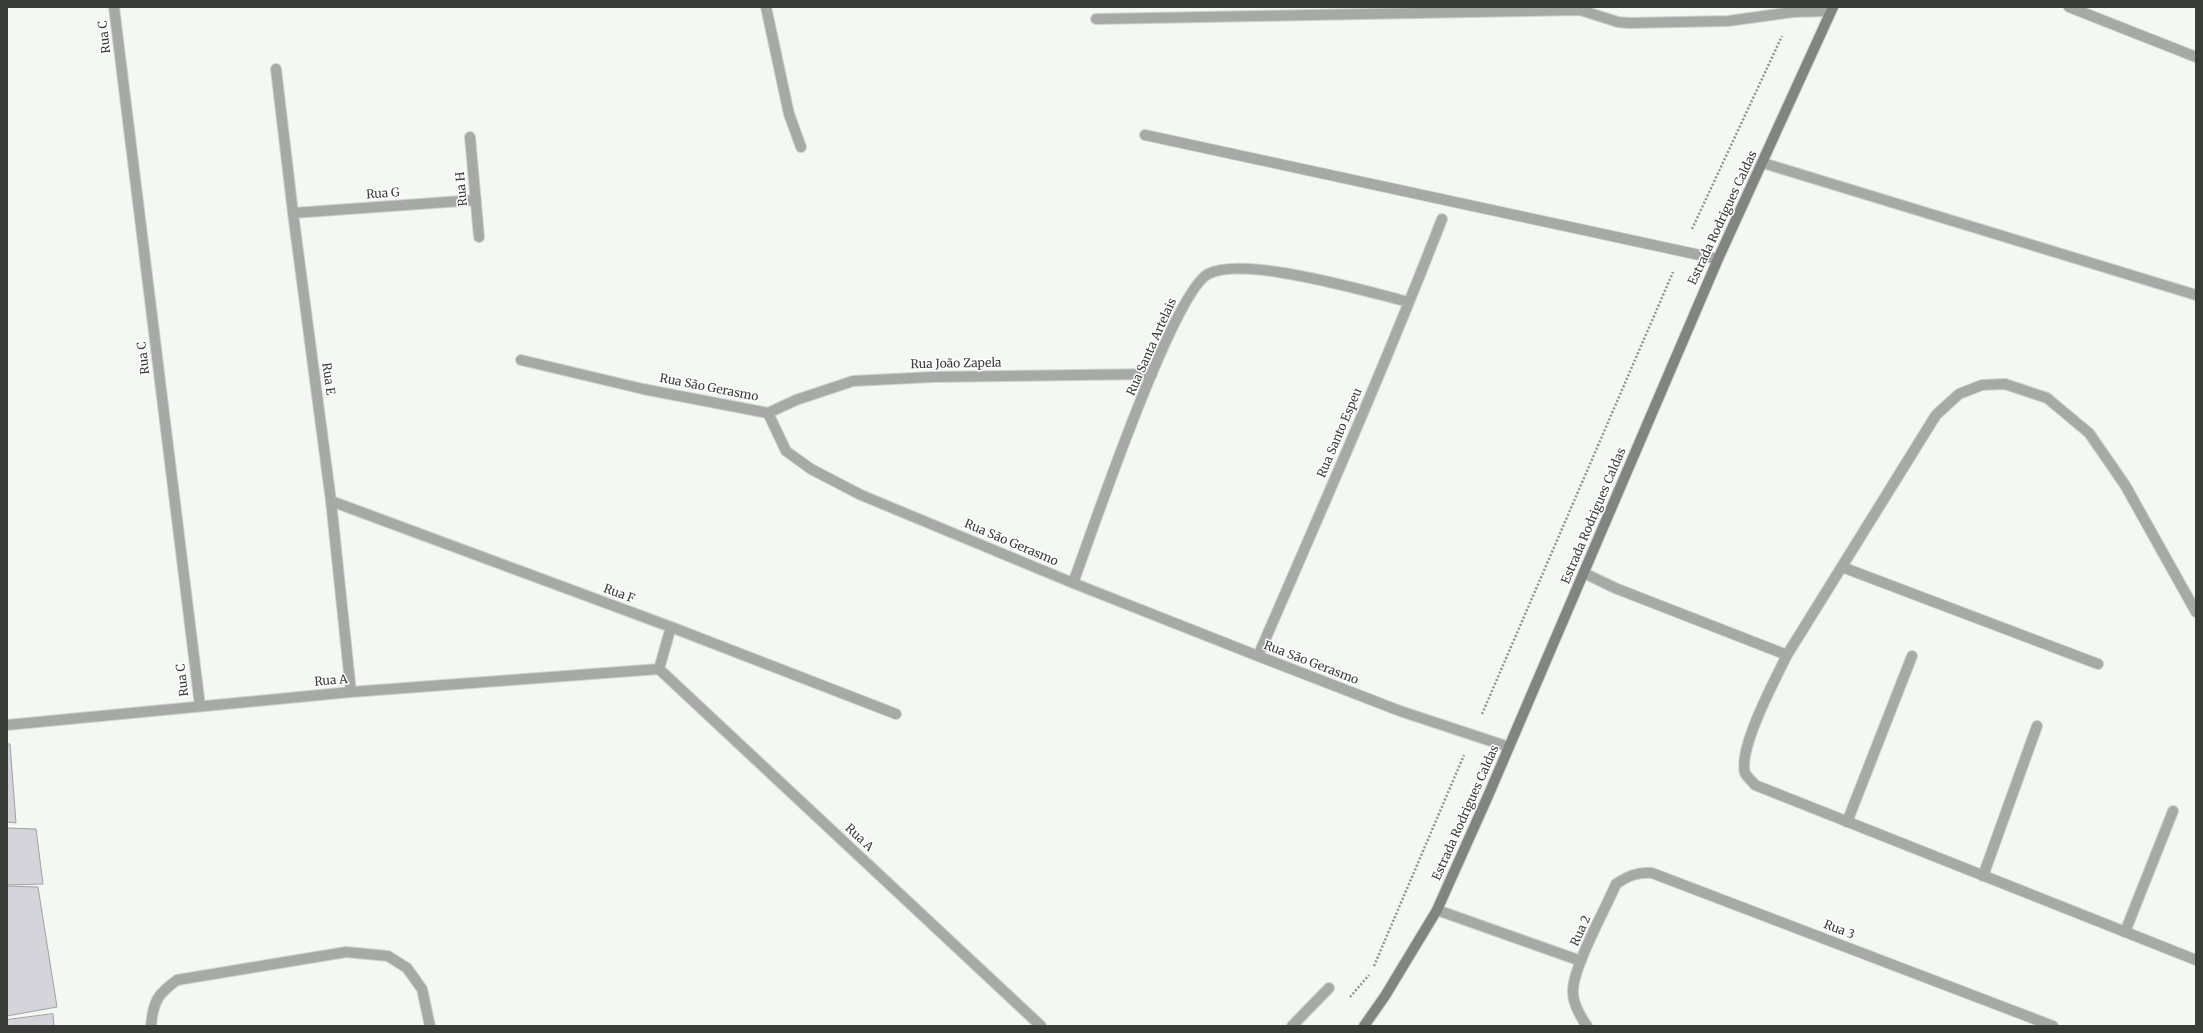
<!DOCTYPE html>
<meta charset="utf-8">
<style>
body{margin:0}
#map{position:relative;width:2203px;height:1033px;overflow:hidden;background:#f3f8f3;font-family:Merriweather,serif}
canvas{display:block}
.frame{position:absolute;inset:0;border:8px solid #3a3c3a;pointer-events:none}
</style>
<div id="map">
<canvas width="2203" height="1033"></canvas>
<div class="frame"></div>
</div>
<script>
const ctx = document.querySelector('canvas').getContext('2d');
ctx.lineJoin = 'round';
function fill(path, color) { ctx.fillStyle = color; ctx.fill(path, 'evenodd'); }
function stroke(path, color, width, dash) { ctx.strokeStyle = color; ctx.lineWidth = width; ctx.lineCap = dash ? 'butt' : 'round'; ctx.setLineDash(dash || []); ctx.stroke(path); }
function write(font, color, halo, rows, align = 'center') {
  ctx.font = font + ' Merriweather,serif'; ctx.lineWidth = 3; ctx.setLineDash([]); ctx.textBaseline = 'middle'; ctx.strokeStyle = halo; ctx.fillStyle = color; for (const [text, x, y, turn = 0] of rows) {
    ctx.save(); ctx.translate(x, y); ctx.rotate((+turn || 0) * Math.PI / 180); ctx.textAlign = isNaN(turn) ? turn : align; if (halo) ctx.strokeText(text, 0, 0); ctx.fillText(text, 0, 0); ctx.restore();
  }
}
const building = new Path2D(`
 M7,744H10L16,823L7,822Z
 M7,828L36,829L43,884L7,885Z
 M7,886L38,887L57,1007L7,1016Z
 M53,1014L54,1026H7V1020Z`);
const path = new Path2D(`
 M1692,229L1782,36
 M1482,714L1673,272
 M1374,966L1464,755
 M1350,997L1369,975`);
const lane = new Path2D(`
 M1096,19L1580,10L1618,22L1629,23L1728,21L1793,12L1831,11
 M1847,822L1912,656
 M1983,876L2037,726
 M2125,932L2173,811
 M151,1026C153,1001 158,994 177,980L346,952L388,956L407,968L422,989L430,1026`);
const street = new Path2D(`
 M114,7L200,706
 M766,7L789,114L801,147
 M2069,7L2196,57
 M276,69L293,213L331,501L351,692
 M1145,135L1718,259
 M470,137L479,237
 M1763,163L2196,295
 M293,213L476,200
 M521,360L643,389L768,413
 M768,413L786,451L811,469L861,495L1073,583L1258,656L1400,711L1509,747
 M768,413L796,400L853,381L933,377L1152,374
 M331,501L671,627L896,714
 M1842,567L2098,664
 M1584,573L1615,588L1787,655L1936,415L1959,394L1982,385L2005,384L2047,398L2089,433L2125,485L2196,612
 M1073,583C1092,532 1172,294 1208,274C1244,255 1368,292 1409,302
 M1787,655C1775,680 1738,748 1745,773C1747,777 1752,781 1755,785L2196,960
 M1258,656C1321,511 1385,366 1442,219
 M659,669L1041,1026
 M7,725L351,692L659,669L671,627
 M1437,910L1581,961
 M1292,1026L1329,988
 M1587,1026C1580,1016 1572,1002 1573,989C1575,963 1605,910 1616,884C1628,876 1637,872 1652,873L2053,1026`);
const secondary = new Path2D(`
 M1364,1026L1385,996L1437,910L1488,796L1718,259L1833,7`);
const streetNames = [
 ["Rua C",105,37,-97],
 ["Rua H",462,189,-95],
 ["Rua G",383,194,-4],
 ["Estrada Rodrigues Caldas",1723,218,-65],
 ["Rua Santa Artelais",1152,347,-66],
 ["Rua C",144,358,-97],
 ["Rua João Zapela",956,364,-1],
 ["Rua E",328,379,82],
 ["Rua São Gerasmo",709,388,11],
 ["Rua Santo Espeu",1340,433,-67],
 ["Estrada Rodrigues Caldas",1594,516,-67],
 ["Rua São Gerasmo",1011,543,23],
 ["Rua F",619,594,20],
 ["Rua São Gerasmo",1311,663,21],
 ["Rua C",183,680,-97],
 ["Rua A",331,681,-5],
 ["Estrada Rodrigues Caldas",1466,813,-66],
 ["Rua A",859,838,43],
 ["Rua 3",1839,930,21],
 ["Rua 2",1581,931,-66]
];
fill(building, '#d4d4da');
stroke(building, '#9f9fa4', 1);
stroke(lane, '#ced2ce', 12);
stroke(street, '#ced2ce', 12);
stroke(secondary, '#ced2ce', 12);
stroke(path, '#919491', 2.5, [2, 2]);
stroke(lane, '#a7a9a7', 10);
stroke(street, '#a7a9a7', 10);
stroke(secondary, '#818481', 10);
write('12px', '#3a3c3a', '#fff', streetNames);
</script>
